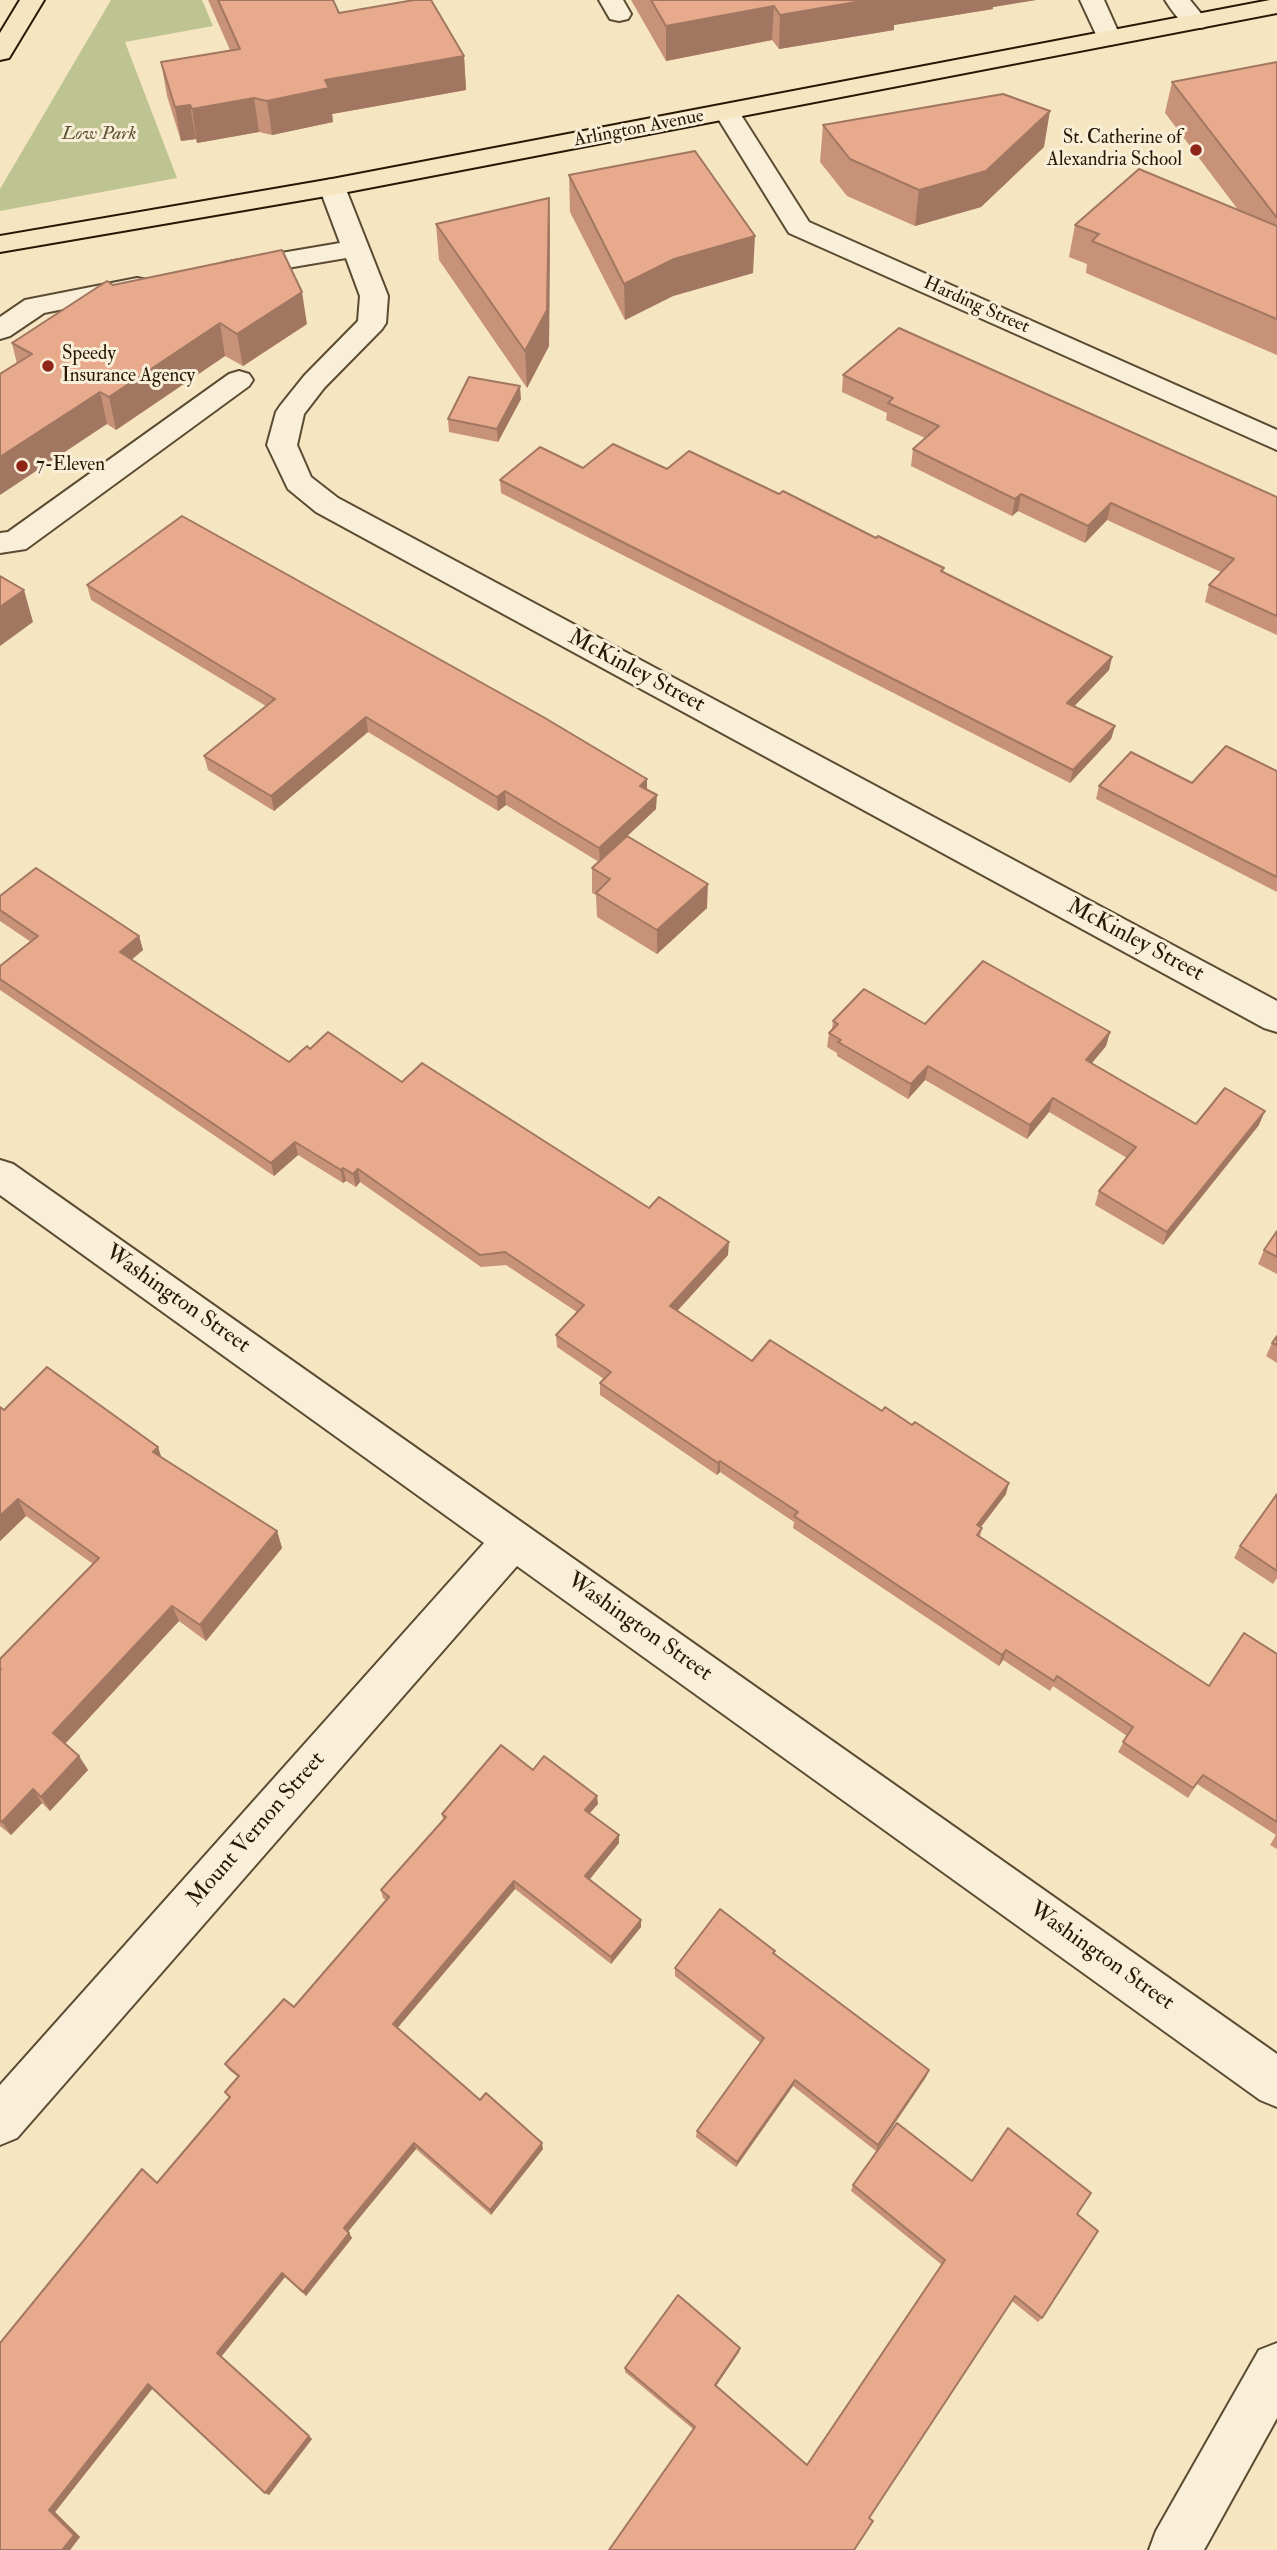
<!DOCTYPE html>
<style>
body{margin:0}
canvas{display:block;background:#f6e5c1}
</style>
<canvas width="1277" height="2550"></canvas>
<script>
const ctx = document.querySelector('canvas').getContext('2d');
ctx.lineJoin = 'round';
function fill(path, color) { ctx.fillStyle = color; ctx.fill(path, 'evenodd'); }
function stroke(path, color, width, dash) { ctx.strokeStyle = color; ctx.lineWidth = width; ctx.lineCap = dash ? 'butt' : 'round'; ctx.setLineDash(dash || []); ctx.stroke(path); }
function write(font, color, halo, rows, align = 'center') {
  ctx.font = font + ' "IM FELL Double Pica",serif'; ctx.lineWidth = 6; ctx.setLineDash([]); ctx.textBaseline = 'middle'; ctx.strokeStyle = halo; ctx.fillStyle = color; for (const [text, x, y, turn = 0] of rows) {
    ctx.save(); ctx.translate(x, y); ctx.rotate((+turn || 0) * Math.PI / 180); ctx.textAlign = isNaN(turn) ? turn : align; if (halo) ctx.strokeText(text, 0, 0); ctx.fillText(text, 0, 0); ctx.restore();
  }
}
const green = new Path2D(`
 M111,0H202L213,26L125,42L177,178L0,211V189Z`);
const minor = new Path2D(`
 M599,0H623L631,14L628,19L619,21L610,19Z
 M1080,0H1104L1121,38L1118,43L1109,45L1100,43Z
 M1165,0H1190L1208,22L1205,27C1185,32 1175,15 1165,0Z
 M727,104L736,107L809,222L1277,430V450L789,233L714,112L718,107Z
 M332,179L341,181L345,187L388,296L386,323L382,329L324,388L304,414L297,445L311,477L338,498L1277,1001V1032L1264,1028L316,512L288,489L267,445L276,412L280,406L304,376L358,321L360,296L346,258L234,277L224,275L220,269L224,263L234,261L340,243L319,187L323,181Z
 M137,278L147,280L151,286L147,292L44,313L10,336L0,339V317L25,300Z
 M239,371L249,374L253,380L249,386L26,549L0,553V533L8,532L229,374Z
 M0,1160L13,1164L1277,2054V2107L1260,2100L517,1566L17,2138L0,2145V2085L484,1543L0,1195Z
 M1277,2343V2418L1204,2550H1149L1156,2531L1259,2350Z`);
const major = new Path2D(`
 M20,0H44L9,58L0,60V33Z
 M1270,0H1277V13L332,195L0,252V236L332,179Z`);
const wall = new Path2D(`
 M208,0H333L339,13L464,56L466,90L332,114L333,122L272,135L259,132L197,143L196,139L181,141L167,96L161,62L230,50Z
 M631,0H1036L993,7V9L894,25V30L779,49L772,40L666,61Z
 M1277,62V355L1086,273L1087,264L1069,257L1075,225L1239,211L1165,113L1172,82Z
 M823,125L1044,147L981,207L915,226L847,196L820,162Z
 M569,175L753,273L673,296L625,320L570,212Z
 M549,198L550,235L549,346L527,388L439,260L436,224Z
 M113,285L307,324L243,366L225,356L116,430L17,364L12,343Z
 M843,375L1277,497V635L1205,602L1209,585L1221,572L1107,520L1085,543L1018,511L1012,516L911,466L913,449L925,438L886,420L887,413L842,392Z
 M521,399L498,442L449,432L448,419Z
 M583,468L667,469L779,494L876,538L1112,657L1109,670L1074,706L1115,726L1111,739L1070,783L501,493L500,480Z
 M87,585L647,779V790L656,809L614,848L707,908L657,954L597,917L596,895L592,893V868L599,862L506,805L498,811L368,732L274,811L208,770L204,756L266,706L91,600Z
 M1277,771V892L1096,799L1099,786L1192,783Z
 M0,896L139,936L143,950L131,960L289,1062L310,1049L402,1082L649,1208L728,1255L677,1311L752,1361L1006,1494L981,1527L982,1528L980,1537L1209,1686L1277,1654V1849L1270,1845L1276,1835L1197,1784L1188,1798L1118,1752L1127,1736L1053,1686L1050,1691L1003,1660L999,1666L793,1528L794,1522L720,1472L717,1475L600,1395V1383L604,1379L557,1347L556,1335L577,1312L506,1265L481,1267L360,1182L356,1187L346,1181L343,1183L298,1155L274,1176L0,990V979L31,942L0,921Z
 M833,1021L925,1024L1110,1032L1106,1046L1091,1064L1196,1124L1259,1125L1163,1245L1095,1205L1099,1191L1127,1158L1049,1112L1027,1139L925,1080L908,1099L837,1056V1053L827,1047L829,1033L832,1029Z
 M1277,1231V1274L1258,1264L1264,1250Z
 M1277,1336V1363L1266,1356L1272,1343Z
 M0,1407L4,1410L158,1447L161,1457L277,1531L282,1548L206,1641L179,1621L65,1744L79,1756L88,1770L50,1811L42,1803L11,1835L0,1826V1659L93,1564L26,1516L0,1541Z
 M1277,1494V1578L1273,1584L1234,1558L1240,1546Z
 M533,1770L598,1804L590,1813L619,1843L589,1879L641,1920V1927L611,1964L515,1889L397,2028L480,2100L543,2149L491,2215L416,2149L348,2231L352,2238L306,2296L285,2277L221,2357L312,2439L269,2495L152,2388L55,2512L80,2537L70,2550H0L157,2183L229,2098L225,2092L238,2077L229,2070L225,2064L294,2007L386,1900L383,1898L381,1890L443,1820L442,1814Z
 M774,1954L929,2070L926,2077L876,2151L793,2086L736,2167L696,2137L697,2131L761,2043L675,1976V1968Z
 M972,2181L1077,2214L1042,2318L1038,2322L1012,2301L869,2518L693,2429L625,2372V2368L739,2352L716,2386L807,2465L942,2265L851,2191L853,2185Z`);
const shadedWall = new Path2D(`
 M868,0H1036L993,7V9L894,25V30L779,49L780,15Z
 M774,6L772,40L666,61V26Z
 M464,56L466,90L332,114L333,122L272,135L267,101L325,80Z
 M254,98L259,132L197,143L192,109Z
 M190,105L196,139L181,141L175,107Z
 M1050,111L1044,147L981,207L915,226L919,190Z
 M549,198L550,235L549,346L527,388L525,351Z
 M755,236L753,273L673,296L625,320L624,284L674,259Z
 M302,292L307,324L243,366L237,334Z
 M220,323L225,356L116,430L109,397Z
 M520,386L521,399L498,442L497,429Z
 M100,392L107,424L0,495V457Z
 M1021,494L1018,511L1012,516L1015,499Z
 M1111,503L1107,520L1085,543L1088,526Z
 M24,590L33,622L0,646V607Z
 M1112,657L1109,670L1065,716L1067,703Z
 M366,717L368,732L274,811L271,796Z
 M1115,726L1111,739L1070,783L1073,770Z
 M647,779V793L640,786Z
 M505,791L506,805L498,811L497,797Z
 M657,795L656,809L600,862L599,848Z
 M708,884L707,908L657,954V930Z
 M139,936L143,950L124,966L120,952Z
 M1110,1032L1106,1046L1082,1075L1086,1060Z
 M928,1066L925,1080L908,1099L911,1084Z
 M1053,1098L1049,1112L1027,1139L1030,1125Z
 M1265,1111L1259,1125L1163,1245L1167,1232Z
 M295,1142L298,1155L274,1176L271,1163Z
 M343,1168L346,1181L343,1183L341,1170Z
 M358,1169L360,1182L356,1187L353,1174Z
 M729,1242L728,1255L670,1319V1306Z
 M158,1447L164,1465L153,1452Z
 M720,1461V1472L717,1475L718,1463Z
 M1009,1483L1006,1494L974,1536L977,1525Z
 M18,1499L26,1516L0,1541V1516Z
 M277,1531L282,1548L206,1641L200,1625Z
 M172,1606L179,1621L61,1748L53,1733Z
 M1006,1650L1003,1660L999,1666L1002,1655Z
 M79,1756L88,1770L50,1811L41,1797Z
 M33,1789L42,1803L11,1835L2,1822Z
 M597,1796L598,1804L585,1818V1810Z
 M619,1835V1843L586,1884L585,1876Z
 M514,1881L515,1889L395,2031L393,2024Z
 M641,1920V1927L611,1964V1957Z
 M929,2070L926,2077L876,2151L878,2145Z
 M795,2080L793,2086L736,2167L737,2162Z
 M414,2143L416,2149L347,2233L344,2228Z
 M542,2143L543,2149L491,2215L490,2210Z
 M349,2233L352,2238L306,2296L303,2292Z
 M282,2273L285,2277L221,2357L217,2353Z
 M740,2348L739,2352L714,2389L715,2385Z
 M148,2384L153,2388L55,2512L80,2537L70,2550H62L49,2510Z
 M309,2436L312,2439L269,2495L265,2493Z`);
const building = new Path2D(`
 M218,0H333L339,13L414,0H431L464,56L325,80L329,88L267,101L254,98L192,109L190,105L175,107L161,62L240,49Z
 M651,0H868L780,15L774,6L666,26Z
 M1277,62V218L1172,82Z
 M1003,94L1050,111L986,171L919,190L850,159L823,125Z
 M695,151L755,236L674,259L624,284L569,175Z
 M1139,169L1277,226V319L1092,241L1099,234L1075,225Z
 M549,198L547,310L525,351L436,224Z
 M282,250L302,292L237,334L220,323L109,397L100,392L0,457V374L32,354L12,343L107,281L113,285Z
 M899,328L1277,497V616L1209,585L1234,559L1111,503L1088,526L1021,494L1015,499L913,449L939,426L888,403L893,398L843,375Z
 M469,377L520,386L497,429L448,419Z
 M613,444L667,469L689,451L779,494L783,491L876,538L878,536L944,568L941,571L1112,657L1067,703L1115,726L1073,770L500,480L540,447L583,468Z
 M182,516L545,718L647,779L640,786L657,795L599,848L505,791L497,797L366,717L271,796L204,756L275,699L87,585Z
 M0,576L24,590L0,607Z
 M1226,746L1277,771V877L1099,786L1131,752L1192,783Z
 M627,836L708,884L657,930L596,893L610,879L592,868Z
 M36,868L139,936L120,952L289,1062L307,1046L310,1049L328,1032L402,1082L422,1063L649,1208L659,1197L729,1242L670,1306L752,1361L770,1340L882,1411L885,1407L912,1425L915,1422L1009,1483L977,1525L982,1528L977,1535L1209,1686L1244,1633L1277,1654V1822L1203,1775L1193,1788L1123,1742L1133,1727L1057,1676L1054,1681L1006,1650L1002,1655L794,1516L798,1512L720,1461L718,1463L600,1383L611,1372L556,1335L584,1305L505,1252L480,1255L358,1169L353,1174L343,1168L341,1170L295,1142L271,1163L0,979V966L38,936L0,910V896Z
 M983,961L1110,1032L1086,1060L1196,1124L1225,1088L1265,1111L1167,1232L1099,1191L1136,1147L1053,1098L1030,1125L928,1066L911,1084L838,1042L841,1040L829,1033L838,1024L833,1021L864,989L925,1024Z
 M1277,1231V1257L1264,1250Z
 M1277,1336V1345L1272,1343Z
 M47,1367L158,1447L153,1452L277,1531L200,1625L172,1606L53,1733L79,1756L41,1797L33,1789L2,1822L0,1820V1670L1,1669L0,1668V1659L99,1558L18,1499L0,1516V1407L4,1410Z
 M1277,1494V1571L1240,1546Z
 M501,1745L533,1770L544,1756L597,1796L585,1810L619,1835L585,1876L641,1920L611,1957L514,1881L393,2024L480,2100L486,2093L542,2143L490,2210L414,2143L344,2228L349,2233L303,2292L282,2273L217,2353L309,2436L265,2493L148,2384L49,2510L74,2535L62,2550H0V2343L142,2169L157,2183L230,2097L225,2092L239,2076L225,2064L284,1999L294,2007L389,1897L381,1890L446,1817L442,1814Z
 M720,1909L775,1951L773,1953L929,2070L878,2145L795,2080L737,2162L697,2131L764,2038L675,1968Z
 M897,2123L972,2181L1008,2128L1091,2193L1077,2214L1098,2231L1042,2318L1015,2296L869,2518L873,2521L854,2550H609L695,2427L625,2368L678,2295L740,2348L715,2385L807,2465L945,2260L853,2185Z`);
const markers = [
 [1196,150,7,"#8f2418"],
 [48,366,7,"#8f2418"],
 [22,466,7,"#8f2418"]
];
const farStreetnames = [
 ["Arlington Avenue",639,129,-11],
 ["Harding Street",976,306,24]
];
const farParknames = [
 ["Low Park",99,135]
];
const farPoinames = [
 ["St. Catherine of",1182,139,"right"],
 ["Alexandria School",1182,161,"right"],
 ["Speedy",62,355],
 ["Insurance Agency",62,377],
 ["7-Eleven",36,466]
];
const streetNames = [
 ["McKinley Street",636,672,28],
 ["McKinley Street",1135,941,28],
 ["Washington Street",177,1300,35],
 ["Washington Street",639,1628,35],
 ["Mount Vernon Street",257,1830,-49],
 ["Washington Street",1101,1957,35]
];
fill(green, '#bec491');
stroke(minor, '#5b4b33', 4);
stroke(major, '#271804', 4);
fill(minor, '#f9eed7');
fill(major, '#f6e5c1');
fill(wall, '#c79278');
fill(shadedWall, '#a27762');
fill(building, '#e7aa8c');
stroke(building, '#a27762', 2);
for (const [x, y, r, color] of markers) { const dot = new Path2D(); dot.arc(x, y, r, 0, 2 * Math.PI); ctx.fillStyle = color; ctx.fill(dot); stroke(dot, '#f9eed7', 2.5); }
write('19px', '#271804', '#f9eed7', farStreetnames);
write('italic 19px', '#5c5435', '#f9eed7', farParknames);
write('19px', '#271804', '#f9eed7', farPoinames, 'left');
write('23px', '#271804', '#f9eed7', streetNames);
</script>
